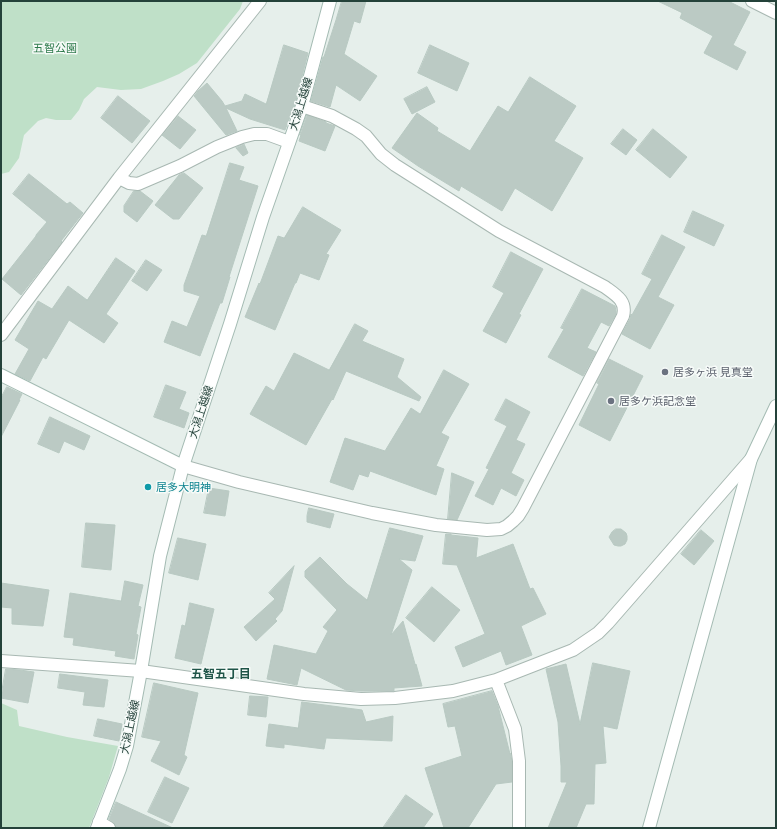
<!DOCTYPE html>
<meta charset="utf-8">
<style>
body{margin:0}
#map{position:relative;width:777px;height:829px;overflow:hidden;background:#e6efeb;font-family:Lato,sans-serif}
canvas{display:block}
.frame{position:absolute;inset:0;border:2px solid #24423a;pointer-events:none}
</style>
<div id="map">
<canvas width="777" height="829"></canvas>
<div class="frame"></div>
</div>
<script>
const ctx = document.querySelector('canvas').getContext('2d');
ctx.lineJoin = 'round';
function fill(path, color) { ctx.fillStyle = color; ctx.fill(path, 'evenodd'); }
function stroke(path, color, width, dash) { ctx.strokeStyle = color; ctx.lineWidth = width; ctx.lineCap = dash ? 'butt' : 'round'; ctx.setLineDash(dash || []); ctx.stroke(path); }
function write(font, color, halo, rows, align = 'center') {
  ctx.font = font + ' Lato,"Noto Sans JP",sans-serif'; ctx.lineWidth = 3; ctx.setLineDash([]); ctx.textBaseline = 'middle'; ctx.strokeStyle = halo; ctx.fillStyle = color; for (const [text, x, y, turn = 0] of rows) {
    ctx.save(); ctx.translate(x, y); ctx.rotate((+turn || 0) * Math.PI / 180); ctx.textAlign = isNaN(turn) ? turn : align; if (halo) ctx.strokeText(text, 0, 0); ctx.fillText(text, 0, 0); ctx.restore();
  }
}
const green = new Path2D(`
 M1,1H243L240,9L197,63L179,74L163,81L141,89L121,90L97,87L84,99L79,110L71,120H56L46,118L38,121L24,135L19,158L9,172L1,174Z
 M1,703L17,710L19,726L67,737L118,746L109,777L89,828H1Z`);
const building = new Path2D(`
 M342,1H366L360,23L354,21L344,54L377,76L360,101L336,85L330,107L311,101L323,57H324L336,20Z
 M658,1H728L750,12L733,45L746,52L737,70L704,53L713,36L680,18L682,13Z
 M284,45L308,53L295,104L285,130L250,119L226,108L237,131L226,135L194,96L198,91L207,83L222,101L225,106L242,101L245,94L266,104Z
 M430,45L469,63L457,91L418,73Z
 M530,77L576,106L554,141L583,158L552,211L515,188L502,211L461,186L459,191L418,166L392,148L417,113L438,128L437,131L470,151L498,106L508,112Z
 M427,87L435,102L412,114L404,99Z
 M118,96L150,121L132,143L101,118Z
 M307,115L326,122V123L335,126L325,151L299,141L301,135H300Z
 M178,116L196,130L180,149L162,135Z
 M623,129L637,140L626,155L611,144Z
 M653,129L687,157L670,178L636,150Z
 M244,144L248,153L243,156L236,148Z
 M230,163L244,167L239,180L258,186L229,277H230L222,303H220L200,356L164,342L172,321L187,327L200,296L184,291V285L202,235L206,236Z
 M184,173L203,188L179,219H173L155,205L179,175Z
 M29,174L67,204L70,202L83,213L61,241L62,242L21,295L2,279L36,236V235L47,222L13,194Z
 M134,191H140L153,201L137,222L124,212V206Z
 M303,207L341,230L326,254L329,255L319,280L300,273L296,283H295L275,330L245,317L259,283L260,284L278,236L284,238Z
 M693,211L724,225L714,246L684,232Z
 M662,235L685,247L658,297L674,305L650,349L622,334L630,319L631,314L632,315L652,279L642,274Z
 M511,252L543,269L519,314L521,315L506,343L483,331L504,293L493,287Z
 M116,258L135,271L106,314L118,323L104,343L69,320L46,359L43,357L30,381L15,374L29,349L15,340L38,301L52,309L68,286L87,300Z
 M146,260L162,270L147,291L132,281Z
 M582,289L615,306L616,311V314L609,326L601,322L587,348L596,352L583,376L548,357L564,329L561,328Z
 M355,324L368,331L362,341L404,359L397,377L421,397L419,401L346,371L333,400L332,399L306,445L250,414L266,386L274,391L294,353L329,370Z
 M609,359L643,376L610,441L579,425L599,384L597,383Z
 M444,370L469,384L441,433L449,437L436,466L444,469L436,495L370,471L368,477L359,474L353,490L330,482L345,438L385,451L411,408L420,414Z
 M166,385L186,392L179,409L189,413L184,428L154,417Z
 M7,387L22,394L19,400H20L1,437V398Z
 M506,399L530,412L516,440L525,444L511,473L524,480L516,496L501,488L493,505L475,496L489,469L486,468L507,426L495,420Z
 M50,417L90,436L84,450L64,441L59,453L38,444Z
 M452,473L474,482L457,520L448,519Z
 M209,488L229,491L225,516L204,513Z
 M309,508L334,514L330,528L307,522V516Z
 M86,523L115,525L111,570L82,567Z
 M390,528L423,536L415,561L399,559L412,570L391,635L403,621L415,664V665L416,664L422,686L394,688V691H361L346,690L301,668L297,685L267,679L274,645L316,654L328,631L323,627L337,610L305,577V571L320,557L347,584L367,600Z
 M616,529H621L626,533L627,536V540L625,544L621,546H618L614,545L609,537L612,532Z
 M701,530L714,541L694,565L681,554Z
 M446,534H451V535L478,538L476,558L513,544L530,589L533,588L546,614L521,626L532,655L506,665L501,651L463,667L455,647L485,634L457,565L443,564Z
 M178,538L206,544L198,580L169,573Z
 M294,566L282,611L275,619L277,621L256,641L244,627L275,599L269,593Z
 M125,581L143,585L138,606L141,607L136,634L138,635L134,659L115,656L116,651L73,645L74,638L64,637L70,593L121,601Z
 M1,583L49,590L43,626L12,624V608L1,607Z
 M432,587L460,610L434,642L406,618Z
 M190,603L214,609L201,664L175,658L182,625L185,626Z
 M593,663L630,671L617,729L603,726L606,763L595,764L594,804H586L576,828H548L567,782H561V766L558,722L546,669L566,664L580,724Z
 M6,669L20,670L34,672L28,703L1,698Z
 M60,674L108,680L104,707L83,705L85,692L58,688Z
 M154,683L198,693L184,755L187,757L179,775L151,761L161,741L142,737Z
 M492,691L498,706L510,754V753L512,761V782L496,784L468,828H444L425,768L462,756L455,726L448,727L443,704Z
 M250,696L268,697L266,717L248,715Z
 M302,702L362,710L366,722L393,716L392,741L326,738L324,749L284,744V748L266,746L269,724L298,728Z
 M98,719L122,724L119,741L94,736Z
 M165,777L189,788L172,823L148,812Z
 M406,795L433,814L423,828H383Z
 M116,802L173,828L116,827L115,824L109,819Z`);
const street = new Path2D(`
 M752,1L776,13
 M119,178L129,183L138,184L180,166L217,147L242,137L254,134H267L289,142
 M1,335L119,178L260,1
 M183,466L239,482L372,513L436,525L487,530L501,529L507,526L513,521L518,516L523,508L623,316C627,301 616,295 605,287L499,231L395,165L381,154L366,136L356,129L332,116L302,106
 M1,661L141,671L304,694L361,699L395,698L453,691L496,680L573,650L598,633L608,623L751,459
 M496,680L515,729L519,761V828
 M99,822L109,828`);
const secondary = new Path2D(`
 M1,375L183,466
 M97,828L120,769L127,746L141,671L160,556L183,466L230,324L263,217L302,106L330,1
 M649,828L751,459L776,406`);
const markers = [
 [665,372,4,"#6b7280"],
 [611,401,4,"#6b7280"],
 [148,487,4,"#0f9aa8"]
];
const parkNames = [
 ["五智公園",55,48]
];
const streetNames = [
 ["大潟上越線",301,104,-73],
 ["大潟上越線",201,412,-72],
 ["大潟上越線",130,727,-78]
];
const worshipNames = [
 ["居多ヶ浜 見真堂",673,372],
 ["居多ケ浜記念堂",619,401]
];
const cultureNames = [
 ["居多大明神",156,487]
];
const neighbourhoodNames = [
 ["五智五丁目",221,674]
];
fill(green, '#bfe0c8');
fill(building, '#bbcac4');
stroke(building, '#b8c9c2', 1);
stroke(street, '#a8b8b2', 14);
stroke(secondary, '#a4bbb3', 14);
stroke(street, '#fff', 12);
stroke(secondary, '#fff', 12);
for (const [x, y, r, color] of markers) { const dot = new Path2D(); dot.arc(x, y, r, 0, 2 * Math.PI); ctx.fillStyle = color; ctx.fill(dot); stroke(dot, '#f7fbf9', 1.5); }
write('11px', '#2d7a4b', '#f7fbf9', parkNames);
write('11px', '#24423a', '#f7fbf9', streetNames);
write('11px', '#5b616d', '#f7fbf9', worshipNames, 'left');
write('11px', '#0d838f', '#f7fbf9', cultureNames, 'left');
write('bold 12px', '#1f5548', '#f7fbf9', neighbourhoodNames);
</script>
